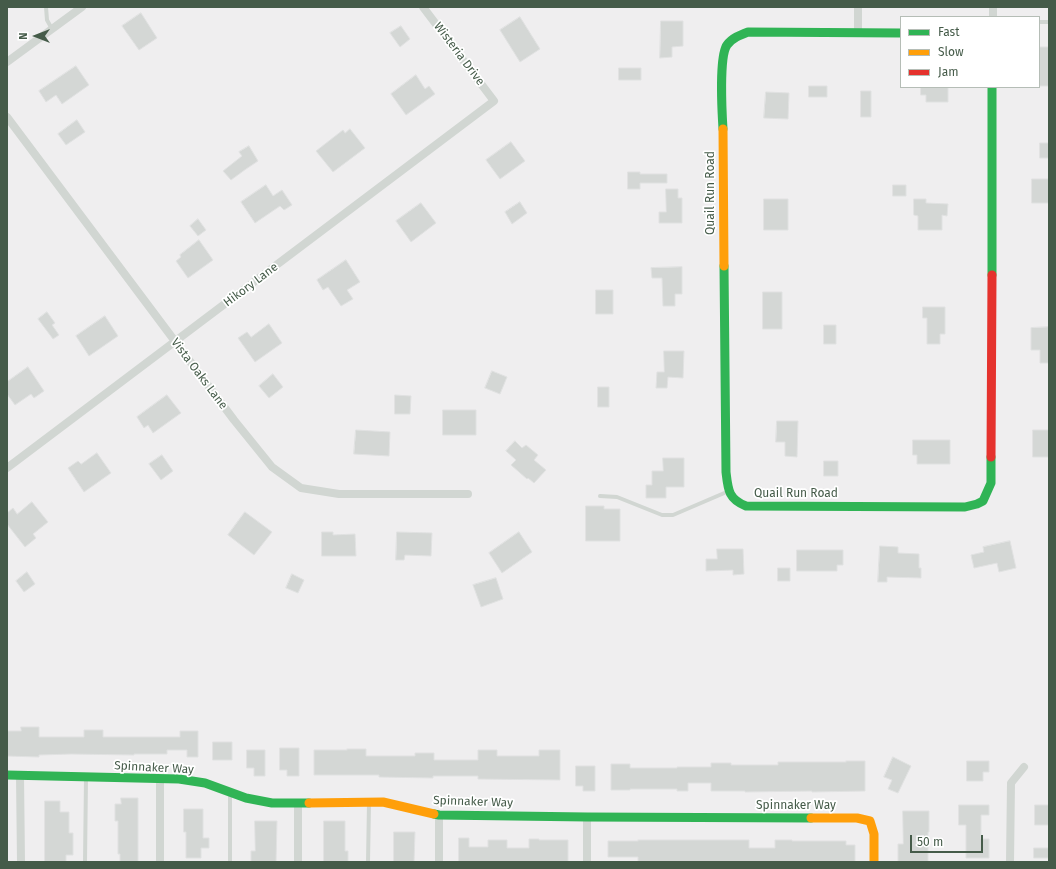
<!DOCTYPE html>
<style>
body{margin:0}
#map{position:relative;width:1056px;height:869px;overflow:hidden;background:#efeeef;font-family:"Fira Sans",sans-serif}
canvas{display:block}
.frame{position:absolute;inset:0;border:8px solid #455b49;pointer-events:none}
.legend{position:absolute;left:900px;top:16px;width:140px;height:72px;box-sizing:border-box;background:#fff;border:1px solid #b5bdb6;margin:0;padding:5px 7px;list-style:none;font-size:12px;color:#455b49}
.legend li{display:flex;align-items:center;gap:8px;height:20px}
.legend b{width:20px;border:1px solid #b5bdb6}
.north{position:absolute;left:16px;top:16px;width:40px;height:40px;-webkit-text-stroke:3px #fff;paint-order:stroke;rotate:270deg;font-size:11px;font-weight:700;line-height:16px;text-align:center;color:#455b49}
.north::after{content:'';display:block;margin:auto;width:14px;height:18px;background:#455b49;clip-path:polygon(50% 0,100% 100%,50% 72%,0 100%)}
.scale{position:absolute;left:910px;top:835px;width:73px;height:18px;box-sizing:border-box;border:2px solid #455b49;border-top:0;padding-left:5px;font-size:12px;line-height:14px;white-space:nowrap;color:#455b49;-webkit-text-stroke:3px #fff;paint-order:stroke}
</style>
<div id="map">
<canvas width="1056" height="869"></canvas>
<div class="frame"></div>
<ul class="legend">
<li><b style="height:5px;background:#30b455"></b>Fast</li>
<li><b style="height:5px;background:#ff9f0a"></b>Slow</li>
<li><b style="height:5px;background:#e5322d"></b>Jam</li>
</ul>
<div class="north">N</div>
<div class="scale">50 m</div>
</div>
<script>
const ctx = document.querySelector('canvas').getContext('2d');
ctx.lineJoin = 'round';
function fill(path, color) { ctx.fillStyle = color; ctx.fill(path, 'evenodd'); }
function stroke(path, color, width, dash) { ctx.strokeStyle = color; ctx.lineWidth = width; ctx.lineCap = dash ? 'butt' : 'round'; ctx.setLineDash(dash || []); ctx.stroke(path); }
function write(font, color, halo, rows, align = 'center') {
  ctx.font = font + ' "Fira Sans",sans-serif'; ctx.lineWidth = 3.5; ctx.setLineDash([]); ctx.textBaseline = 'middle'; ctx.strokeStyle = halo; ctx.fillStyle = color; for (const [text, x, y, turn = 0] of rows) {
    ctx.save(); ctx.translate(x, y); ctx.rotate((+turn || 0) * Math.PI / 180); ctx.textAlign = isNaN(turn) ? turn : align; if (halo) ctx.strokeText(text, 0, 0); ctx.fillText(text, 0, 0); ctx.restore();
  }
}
const building = new Path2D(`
 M141,13L157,38L139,50L122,26Z
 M520,17L540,49L520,62L500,30Z
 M661,21H683V46L672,47V57L660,58Z
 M401,26L410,39L400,47L390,33Z
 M1039,47H1049V86H1039Z
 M76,66L89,85L62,104L56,95L46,102L39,91Z
 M619,68H641V80H619Z
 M416,75L425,89L429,86L435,94L406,115L391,94Z
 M809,86H827V97H809Z
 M921,87H948V102H926V95H921Z
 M861,91H871V117H861Z
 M766,92L789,93L788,119L764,118Z
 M77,120L85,132L66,145L58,134Z
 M350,129L365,148L333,172L316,151L343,130L345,133Z
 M511,142L525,161L500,179L486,160Z
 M1040,143H1049V158H1040Z
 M249,146L258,161L246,169L231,180L223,171L242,156L239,152Z
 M628,172H640V174H667V183H640V189H628Z
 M1032,179H1049V203H1032Z
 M266,185L273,196L282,190L292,205L284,210L280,206L255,223L241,202Z
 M893,185H906V196H893Z
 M666,189H678V198H682V223H659V212H666Z
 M764,199H788V230H764Z
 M914,199H926V203L948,204L947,216L942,215V230H918V216L914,215Z
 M520,202L527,213L512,224L505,212Z
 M421,203L436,223L411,242L396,221Z
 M198,219L206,230L198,236L190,226Z
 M199,240L213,260L188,278L176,261L181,257L180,255Z
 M346,260L360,282L347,290L353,299L341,306L328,287L323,290L317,280Z
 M682,267V294H675V306H663L662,278H652L651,268Z
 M596,290H613V314H596Z
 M763,292H782V329H763Z
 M923,307H945V334H940V344H927V318H923Z
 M47,312L55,323L52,325L59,335L53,339L38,319Z
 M105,316L118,336L89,356L76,336Z
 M269,324L282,343L255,362L238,338L247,332L251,337Z
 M824,325H836V344H824Z
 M1049,327V363H1040V350H1031V328Z
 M664,351H684L683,378L668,377L667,388H656L657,372H664Z
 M28,367L44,391L34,398L31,394L15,405L7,394V382Z
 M492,371L507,377L500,394L485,388Z
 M273,374L283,387L269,398L259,386Z
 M598,387H609V407H598Z
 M167,395L181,413L153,433L148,425L144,428L137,417Z
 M395,395L411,396L410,414H395Z
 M443,410H476V435H443Z
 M777,421H798L797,457L785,456V442H776Z
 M356,430L390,432L389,456L354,454Z
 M1033,430H1049V457H1033Z
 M913,440H950V464H917V455H913Z
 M515,441L522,448L526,445L538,455L534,460L546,470L534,483L528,478L527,479L511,465L516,460L506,451Z
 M97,453L111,473L84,492L68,468L78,461L81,464Z
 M162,455L173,471L161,480L149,464Z
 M663,458H684V487H666V498H646V485H652V471H663Z
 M824,461H838V476H824Z
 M32,502L48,522L33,534L36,538L25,547L7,524V513L13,508L17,514Z
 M586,506H604V509H620V541H586Z
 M245,512L272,532L254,555L228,535Z
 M322,532H333V535L355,534L356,556H322Z
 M397,532L432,533L431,556L405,555L404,560H396Z
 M519,532L532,552L502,573L489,553Z
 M1010,541L1016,568L999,572L997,563L974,568L971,555L984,552L983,547Z
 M880,546L898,547V553L919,554V568H921V578L887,577V582H878Z
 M717,549H743L744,574L733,575V570L706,571V559H717Z
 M797,550H843V565H837V571H797Z
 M778,568H790V581H778Z
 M27,572L35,584L24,592L16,581Z
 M292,574L304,580L298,593L286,588Z
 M496,578L503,599L481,607L473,585Z
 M21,727H39V737H84V730H103V737H180V731H198V757H187V750H167V754H134V755L71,754L39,755V757L7,756V731H21Z
 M213,742H232V760H213Z
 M280,748H299V776H287V770H280Z
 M347,749H366V756H415V753H434V760H478V750H497V756H539V750H560V780L478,779V776H433V778L379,777V775H314V750H347Z
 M247,750H265V776H254V768H247Z
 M893,757L911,766L898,793L888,789L892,780L884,777Z
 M846,761H865V791L812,792V791L745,792V791H711V783H688V791H677V789H630V790H611V764H630V768H677V767H711V763H731V765H778V762H846Z
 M967,761H989V772H983V781H967Z
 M576,766H595V791H583V786H576Z
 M121,798H138V862H120V854H118V821H115V804H121Z
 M45,801H60V812H69V833H73V855H66V862H45Z
 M959,805H989V815H981V839H989V858H966V825H959Z
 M1035,805H1049V825H1035Z
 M184,809H203V838H209V848H201V858H186V832H184Z
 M903,811H929V832H928V862H898V844H903Z
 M255,821H277L276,862H251V851H255Z
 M324,821H345V851H348V862H324Z
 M394,832H415L414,862H394Z
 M459,838H469V847H488V840H507V848H529V839H539V840H568V862H459Z
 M638,840H749V848H775V840H792V841H846V845H855V862H638V857H608V841H638Z
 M1034,848H1049V858H1034Z`);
const lane = new Path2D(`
 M46,7L47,20L52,29
 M1039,22H1049
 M600,496L617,497L662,515H673L729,491
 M85,862L86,778
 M230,862V792
 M368,862L369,803`);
const street = new Path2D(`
 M993,17V7
 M858,33V7
 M7,62L82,7
 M7,117L234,420L272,467L301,488L339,494H468
 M7,468L494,101L423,7
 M20,776L21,862
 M160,779V862
 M298,803V862
 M587,817V862
 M439,862V815
 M1010,862L1011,783L1024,767`);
const fast = new Path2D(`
 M723,129C722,113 719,56 727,45C732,38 740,35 748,32L901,33
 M724,266L726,472C728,489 728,499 746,506L965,507L977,504L983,501L991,483V457
 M992,275V87
 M7,775L179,779L205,783L246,798L272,803H309
 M434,814L439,815L587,817L811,818`);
const slow = new Path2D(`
 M723,129L724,266
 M309,803L383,802L434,814
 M811,818H857L870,821L874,834V862`);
const jam = new Path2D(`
 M991,457L992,275`);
const streetNames = [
 ["Wisteria Drive",459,54,53],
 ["Quail Run Road",711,193,-90],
 ["Hikory Lane",251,285,-37],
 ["Vista Oaks Lane",199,374,53],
 ["Quail Run Road",796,494],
 ["Spinnaker Way",154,768,3],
 ["Spinnaker Way",473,802,2],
 ["Spinnaker Way",796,806]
];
fill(building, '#d4d7d5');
stroke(building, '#e0e1e1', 1);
stroke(lane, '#d1d6d2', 4);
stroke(street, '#d1d6d2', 8);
stroke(fast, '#30b455', 9);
stroke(slow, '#ff9f0a', 9);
stroke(jam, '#e5322d', 9);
write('12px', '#455b49', '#fff', streetNames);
</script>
